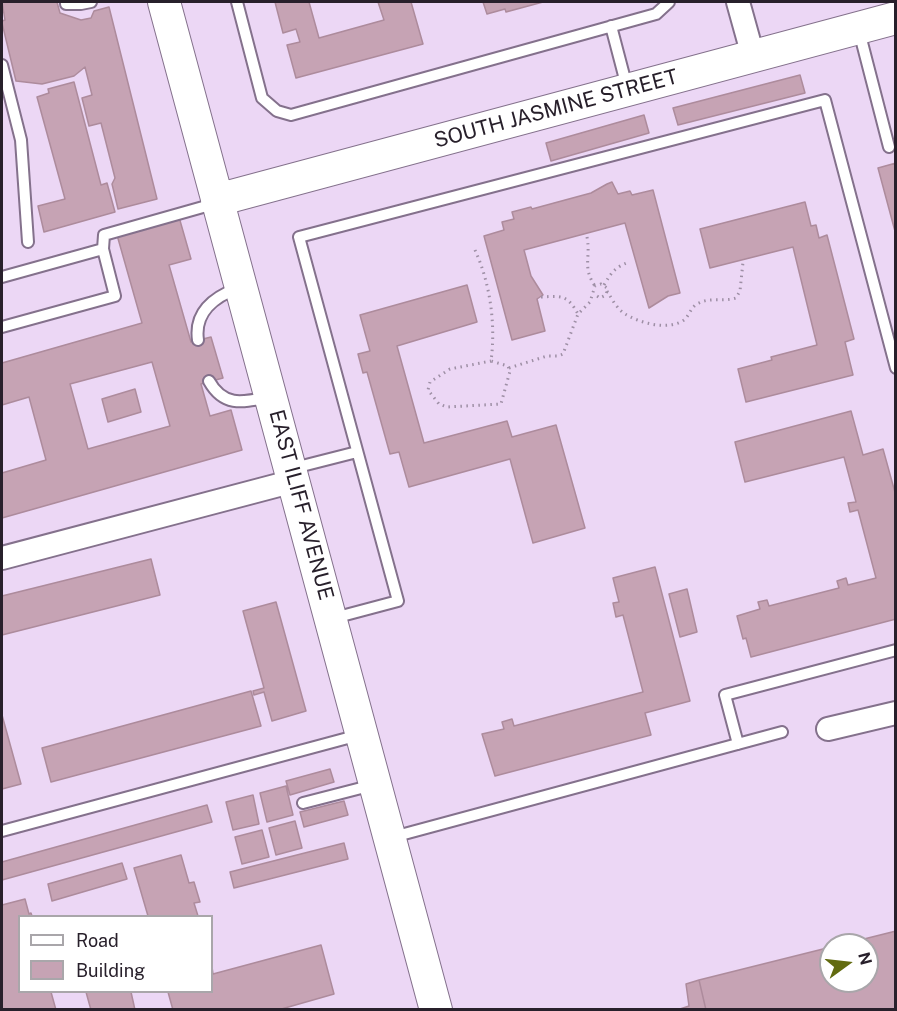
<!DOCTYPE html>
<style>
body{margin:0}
#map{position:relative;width:897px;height:1011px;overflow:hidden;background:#ecd7f5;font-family:"Public Sans",sans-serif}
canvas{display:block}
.frame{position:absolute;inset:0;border:3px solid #28202b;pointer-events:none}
.legend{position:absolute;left:18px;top:915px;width:195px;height:78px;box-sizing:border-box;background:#fff;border:2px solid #a9a6aa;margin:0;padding:8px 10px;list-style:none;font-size:18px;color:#28202b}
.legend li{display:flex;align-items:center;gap:12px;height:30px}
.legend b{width:30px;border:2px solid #a9a6aa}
.north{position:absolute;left:819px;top:933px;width:60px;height:60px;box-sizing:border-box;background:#fff;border:2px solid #a9a6aa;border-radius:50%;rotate:75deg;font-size:16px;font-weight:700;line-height:24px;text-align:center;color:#28202b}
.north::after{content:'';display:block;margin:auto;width:21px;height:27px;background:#626b10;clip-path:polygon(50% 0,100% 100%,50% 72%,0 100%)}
</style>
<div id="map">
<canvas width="897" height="1011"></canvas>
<div class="frame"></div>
<ul class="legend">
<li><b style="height:8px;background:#fff"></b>Road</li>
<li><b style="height:16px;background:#c6a3b4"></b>Building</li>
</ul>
<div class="north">N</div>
</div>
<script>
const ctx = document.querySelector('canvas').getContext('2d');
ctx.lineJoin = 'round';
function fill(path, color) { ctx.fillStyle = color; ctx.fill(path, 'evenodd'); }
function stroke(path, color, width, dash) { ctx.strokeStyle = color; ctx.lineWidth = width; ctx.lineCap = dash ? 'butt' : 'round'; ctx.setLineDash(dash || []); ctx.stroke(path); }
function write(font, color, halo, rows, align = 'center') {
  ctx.font = font + ' "Public Sans",sans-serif'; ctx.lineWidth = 6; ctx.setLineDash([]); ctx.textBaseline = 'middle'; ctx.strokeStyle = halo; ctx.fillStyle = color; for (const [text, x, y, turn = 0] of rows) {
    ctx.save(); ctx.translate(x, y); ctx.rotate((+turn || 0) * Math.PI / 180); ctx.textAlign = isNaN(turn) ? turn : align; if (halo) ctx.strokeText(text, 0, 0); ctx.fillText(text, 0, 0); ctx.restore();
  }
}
const building = new Path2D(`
 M2,2H57L60,13L81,20L91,18L94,11L109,7L157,199L118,209L112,184L115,178L101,123L89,126L82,98L92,95L85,67L74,76L42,84L16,81L2,23V21L5,20Z
 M275,2H309L319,38L384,20L378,2H411L423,44L296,78L287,45L300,42L296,29L283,33Z
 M483,2H543L506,12L505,9L487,14Z
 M800,75L805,93L678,125L673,108Z
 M74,82L101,185L107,183L115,212L44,232L38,206L65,199L37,97L49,93L48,89Z
 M644,115L649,133L551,161L546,143Z
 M896,163V235L878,168Z
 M612,182L618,194L630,191L632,195L653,190L680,293L668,296L649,308L625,223L524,250L531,276L543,295L537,299L545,331L512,340L484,236L504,230L502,222L514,219L512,212L531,207L532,209L591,193L607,184Z
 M805,202L811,226L816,225L819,238L827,235L854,339L845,342L853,375L746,402L738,369L772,360L771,357L817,345L793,247L710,268L700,229Z
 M179,217L191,259L169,265L191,342L211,337L223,378L201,384L210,416L231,410L242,450L2,518V473L46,460L29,397L2,405V363L142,323L117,235ZM152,362L170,426L88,449L70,384Z
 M467,285L477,322L397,346L424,443L507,421L512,437L556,425L585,528L533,543L510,459L409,487L399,452L390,454L367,372L363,373L358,354L370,351L360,315Z
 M135,389L141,412L108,422L102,399Z
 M851,411L863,455L883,449L896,496V619L751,657L746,638L743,639L737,616L760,609L758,602L767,600L769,606L839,588L837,581L846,578L848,585L876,578L858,510L850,512L848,503L856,502L844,457L745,482L735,442Z
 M151,559L160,595L2,635V596Z
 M655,567L690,701L645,713L651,735L495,776L482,734L504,729L502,722L512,719L514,726L643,692L623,615L616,617L613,603L619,602L613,578Z
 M687,589L697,632L680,637L669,594Z
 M276,602L306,711L272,721L264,692L254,695L253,691L264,688L243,611Z
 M251,691L261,726L51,782L42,748Z
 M2,715L21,784L2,789Z
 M330,769L334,782L290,795L286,781Z
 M286,786L293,815L267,822L260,793Z
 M253,795L259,824L233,830L226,802Z
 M344,801L348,815L304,827L300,812Z
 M207,805L212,822L2,880V862Z
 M295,821L302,848L276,855L269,828Z
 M262,830L269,857L242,864L235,837Z
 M344,843L348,859L234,888L230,872Z
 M181,855L189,883L194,882L200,902L194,903L198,916H148L134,868Z
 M122,863L127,879L52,901L48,884Z
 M25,899L29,914L31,913L32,916H20V992H51L56,1010H2V905Z
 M896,931V1010H706L699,980L831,947V981H867V945H840Z
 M321,945L334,994L278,1010H173L168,992H212V967L213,974Z
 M699,980L706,1010H677L689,1006L686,984Z
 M86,992H131L135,1010H91Z`);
const path = new Path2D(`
 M587,237C591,258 582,267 595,286
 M475,250C490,283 496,324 491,361L508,366L510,371L501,404L447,407L439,404L428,390L430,382L450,369L491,361
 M604,285C611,273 615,267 629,262
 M607,291C612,299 617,309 625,314C640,323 668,331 684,320C690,315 691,306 699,303C710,297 724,302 736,298L740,291L743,262
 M541,297C561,296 567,294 578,314
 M509,368L547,356H558L563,354L578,314L590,302L595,286L601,284L607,288V291L606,295L600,298L594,294`);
const lane = new Path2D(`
 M66,2V4H81L91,2
 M237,2L262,98L277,111L291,115L656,14L669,2
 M611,26L627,87
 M859,31L889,147
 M2,65L21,140L28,242
 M2,277L103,249L104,235L203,207L214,202
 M2,327L115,296L103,249
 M198,340C194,312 214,297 238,288
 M209,381C224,408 244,402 269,397
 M294,468L357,452
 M334,618L398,601L299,237L825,100L896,368
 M738,744L725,695L896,650
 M303,803L373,785
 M2,831L359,735
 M393,837L782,732`);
const street = new Path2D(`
 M738,2L753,56
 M2,558L294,481
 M828,729L896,713`);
const secondary = new Path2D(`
 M164,2L436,1010
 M217,200L896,18`);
const streetNames = [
 ["SOUTH JASMINE STREET",556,109,-15],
 ["EAST ILIFF AVENUE",301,505,75]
];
fill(building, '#c6a3b4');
stroke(building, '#ad8b9c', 1.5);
stroke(lane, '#84718c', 14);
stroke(street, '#84718c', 26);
stroke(secondary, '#84718c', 34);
stroke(path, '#9e8fa5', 3, [1.5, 4.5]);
stroke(lane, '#fff', 10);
stroke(street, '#fff', 22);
stroke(secondary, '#fff', 32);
write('21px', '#28202b', '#fff', streetNames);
</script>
